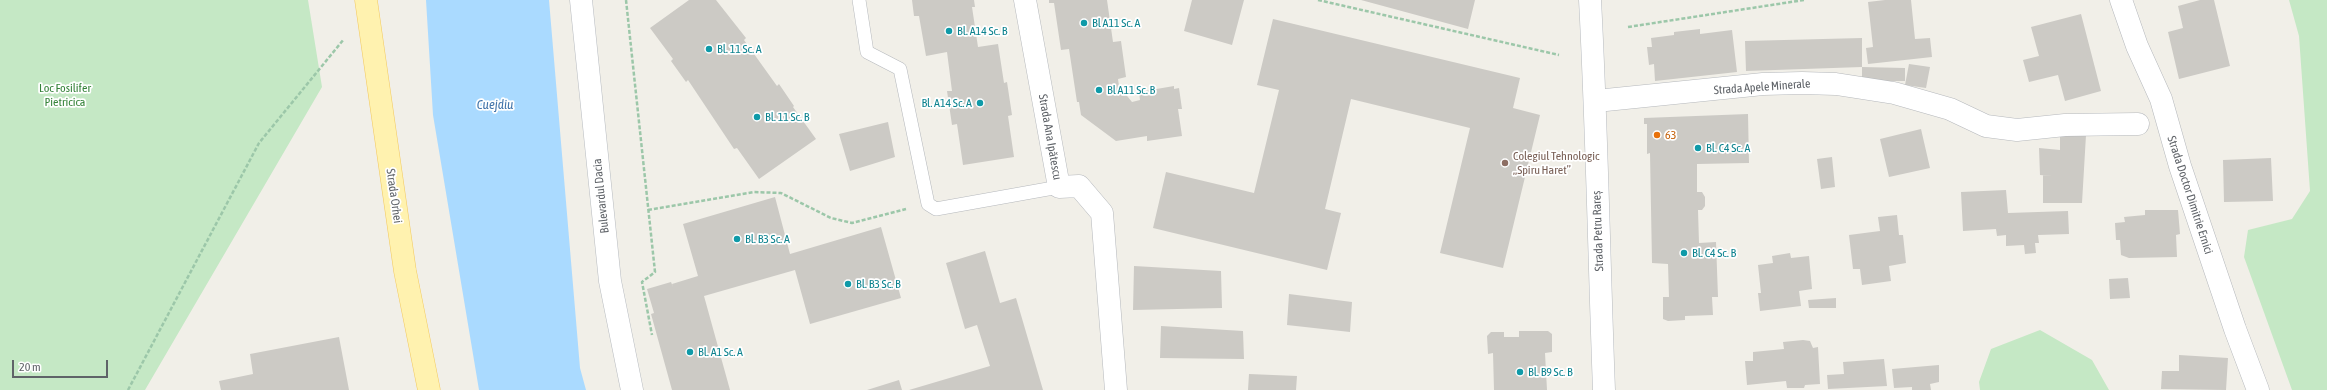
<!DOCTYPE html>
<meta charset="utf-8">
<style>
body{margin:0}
#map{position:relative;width:2327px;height:390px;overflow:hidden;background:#f1efe8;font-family:"Asap Condensed",sans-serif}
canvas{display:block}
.scale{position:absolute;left:12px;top:360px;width:96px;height:18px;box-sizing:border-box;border:2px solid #5f6368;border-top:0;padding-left:5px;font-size:12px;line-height:14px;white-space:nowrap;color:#5f6368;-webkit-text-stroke:3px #fff;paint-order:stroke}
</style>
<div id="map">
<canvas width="2327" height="390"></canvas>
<div class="scale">20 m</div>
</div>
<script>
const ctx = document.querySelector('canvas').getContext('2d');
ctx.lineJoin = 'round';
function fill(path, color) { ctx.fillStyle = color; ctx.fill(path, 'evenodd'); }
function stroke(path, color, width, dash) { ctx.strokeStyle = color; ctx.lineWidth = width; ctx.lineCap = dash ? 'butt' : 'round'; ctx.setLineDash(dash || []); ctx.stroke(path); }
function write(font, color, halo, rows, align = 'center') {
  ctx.font = font + ' "Asap Condensed",sans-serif'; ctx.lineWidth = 3.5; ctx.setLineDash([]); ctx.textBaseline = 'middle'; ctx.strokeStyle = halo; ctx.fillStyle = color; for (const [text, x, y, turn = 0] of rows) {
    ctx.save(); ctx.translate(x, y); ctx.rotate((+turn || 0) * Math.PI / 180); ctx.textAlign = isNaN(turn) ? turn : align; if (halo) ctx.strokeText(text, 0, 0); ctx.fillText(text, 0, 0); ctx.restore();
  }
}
const green = new Path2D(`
 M0,0H308L322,87L145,390H0Z
 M2289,0H2327V390H2292L2244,257L2248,230L2292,219L2310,191L2299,36Z
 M2040,330L2092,360L2109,390H1980L1979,382L1991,349Z`);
const water = new Path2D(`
 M426,0H549L580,368L586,390H479L433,115Z`);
const building = new Path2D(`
 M689,0H716L746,38L744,40L777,86L779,84L794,106L793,107L816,139L759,179L737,148L734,149L688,80L686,82L671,61L673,59L650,28Z
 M912,0H974L975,7H972L978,47L998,44L1004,83L1007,82L1012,115L1008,116L1014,157L963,165L957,124L952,125L947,91H952L947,52L926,56L919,16H914Z
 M1049,0H1107L1113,42L1121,41L1126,77L1118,79L1119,86L1132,102L1140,100L1139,92L1174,86V89L1179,88L1182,109H1178L1182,136L1147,141V136L1116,141L1081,115L1079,102H1077L1069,49L1061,50L1054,3H1049Z
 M1192,0H1244L1232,45L1184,31Z
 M1361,0H1475L1468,29Z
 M1885,0H1911L1915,39L1930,38L1932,57L1868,64L1866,48L1873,47L1868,2Z
 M2200,0H2214L2230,66L2179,79L2168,32L2183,28L2178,6Z
 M2081,14L2101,91L2065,101L2058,75L2029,82L2023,60L2039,56L2031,27Z
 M1273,19L1520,78L1513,108L1540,115L1503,268L1440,253L1470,128L1351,99L1325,209L1341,213L1327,270L1153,228L1166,172L1254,193L1279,90L1257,85Z
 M1700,29V34L1732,30L1737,72L1655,81L1654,64L1649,65L1647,47H1652L1651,38L1674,35V32Z
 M1862,38V67L1746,71L1745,41Z
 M1909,64L1930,67L1926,88L1905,85Z
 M1862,67L1905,68V81H1862Z
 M1748,114L1749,163L1697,164V192H1702L1705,197V206L1702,210H1698L1699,243L1716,242L1718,297H1712L1713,315L1685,316V320L1668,321L1663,319V297H1669L1668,264L1652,263L1650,153L1647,154V124H1644V118Z
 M888,122L895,157L850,171L839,134Z
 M1921,129L1930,168L1889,177L1880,139Z
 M2060,134L2086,135L2082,203H2043V175L2053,176L2040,175L2039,148L2060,150Z
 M1832,157L1835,187L1821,189L1817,159Z
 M2271,158L2273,201L2224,202L2223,160Z
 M2006,190L2008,213L2068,211L2069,234L2038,235L2039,243H2035L2036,253L2025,254L2024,245L2006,246V235L1997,236L1996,229L1963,231L1961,192Z
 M775,197L790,254L881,227L901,298L810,324L795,270L704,296L730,390H672L651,314L654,313L647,289L671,282L673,287L672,284L698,276L683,224Z
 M2145,210H2178L2180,234L2176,235L2177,257L2129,258L2121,255L2120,240H2116L2115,223L2125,222L2124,217L2145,215Z
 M1897,215L1899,235H1903L1906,263L1889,266L1891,281L1862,285L1860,269H1853L1849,235L1880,231L1878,217Z
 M985,251L1000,303L1016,298L1043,390H909L990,366L977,325L965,329L946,263Z
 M1790,253L1791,258L1809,256L1812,289L1799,291L1801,306L1760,311L1758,293H1761L1758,265L1773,263L1772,256Z
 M1134,266L1221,271L1222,308L1133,310Z
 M2128,278L2130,298L2110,299L2109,279Z
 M1289,294L1352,302L1350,332L1287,325Z
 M1836,298V308H1809L1808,300Z
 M1161,326L1243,331L1244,359L1160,358Z
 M1519,331H1548L1552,334V352L1545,353L1547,390H1494L1493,353L1488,354L1487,336L1491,332H1504V337H1519Z
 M339,337L349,390H221L219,381L253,374L250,354Z
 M1803,340L1810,341L1813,348L1818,347L1820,384L1805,385L1804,388H1787L1786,381L1747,385L1745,361H1753V352L1784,349L1783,342Z
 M2179,355L2228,358L2226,390L2161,389L2162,371H2179Z
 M1884,359L1887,386L1828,389L1827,375L1844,374L1843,362Z
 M1939,365V382L1930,384L1931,390H1912V387L1894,388L1892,369Z
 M1249,374L1297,376L1296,390H1248Z
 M899,380L902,390H867Z`);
const path = new Path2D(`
 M626,0L655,272L642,282L652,335
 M1318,0L1559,55
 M1628,27L1804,0
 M648,210L754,192L781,193L831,218L852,223L906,209
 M128,390L259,143L344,39`);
const service = new Path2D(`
 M859,0L867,52L900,69L928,204L936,209L1059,187`);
const minor = new Path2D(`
 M1025,0L1059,187L1079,186L1102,213L1116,390
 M2121,0L2137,46L2161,99L2180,166L2235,329L2258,390
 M1596,101L1763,84L1802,83L1836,84L1894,93L1950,109L1986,126L2017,130L2065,125L2138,124`);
const secondary = new Path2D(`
 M581,0L610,281L632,390
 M1590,0C1597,130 1599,260 1604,390`);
const primary = new Path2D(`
 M366,0L405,271L429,390`);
const markers = [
 [1084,23,4,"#0f9aa8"],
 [949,31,4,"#0f9aa8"],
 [709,49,4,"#0f9aa8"],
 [1099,90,4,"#0f9aa8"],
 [980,103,4,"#0f9aa8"],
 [757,117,4,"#0f9aa8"],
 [1657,135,4,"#e8710a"],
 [1698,148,4,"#0f9aa8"],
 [1505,163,4,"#8d6e63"],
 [737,239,4,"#0f9aa8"],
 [1684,253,4,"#0f9aa8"],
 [848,284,4,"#0f9aa8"],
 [690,352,4,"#0f9aa8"],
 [1520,372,4,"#0f9aa8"]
];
const cultureNames = [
 ["Bl A11 Sc. A",1092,23],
 ["Bl. A14 Sc. B",957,31],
 ["Bl. 11 Sc. A",717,49],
 ["Bl A11 Sc. B",1107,90],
 ["Bl. A14 Sc. A",972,103,"right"],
 ["Bl. 11 Sc. B",765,117],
 ["Bl. C4 Sc. A",1706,148],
 ["Bl. B3 Sc. A",745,239],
 ["Bl. C4 Sc. B",1692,253],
 ["Bl. B3 Sc. B",856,284],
 ["Bl. A1 Sc. A",698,352],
 ["Bl. B9 Sc. B",1528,372]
];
const streetNames = [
 ["Strada Apele Minerale",1762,87,-4],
 ["Strada Ana Ipătescu",1050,137,80],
 ["Strada Doctor Dimitrie Ernici",2190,195,72],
 ["Strada Orhei",394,196,82],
 ["Bulevardul Dacia",601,196,-96],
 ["Strada Petru Rareș",1598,231,-92]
];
const parkNames = [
 ["Loc Fosilifer",65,88],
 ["Pietricica",65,102]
];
const foodNames = [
 ["63",1665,135]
];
const educationNames = [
 ["Colegiul Tehnologic",1513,156],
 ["„Spiru Haret”",1513,170]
];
const waterNames = [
 ["Cuejdiu",495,105]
];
fill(green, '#c5e8c5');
fill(water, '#aadaff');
fill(building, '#cccac5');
stroke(service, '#b5b8bc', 14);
stroke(minor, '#b5b8bc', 23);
stroke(secondary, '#b6babf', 23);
stroke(primary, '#f2c960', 23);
stroke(path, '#9cc7a9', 2.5, [4, 2]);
stroke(service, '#fff', 13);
stroke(minor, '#fff', 22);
stroke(secondary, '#fff', 22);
stroke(primary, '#fff2af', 22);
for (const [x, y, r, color] of markers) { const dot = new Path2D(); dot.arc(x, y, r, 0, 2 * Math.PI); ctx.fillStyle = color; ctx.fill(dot); stroke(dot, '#fff', 1.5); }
write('12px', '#0d838f', '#fff', cultureNames, 'left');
write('12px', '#5f6368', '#fff', streetNames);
write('12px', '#348238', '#fff', parkNames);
write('12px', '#c56008', '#fff', foodNames, 'left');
write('12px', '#785e54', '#fff', educationNames, 'left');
write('italic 13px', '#4174aa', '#fff', waterNames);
</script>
